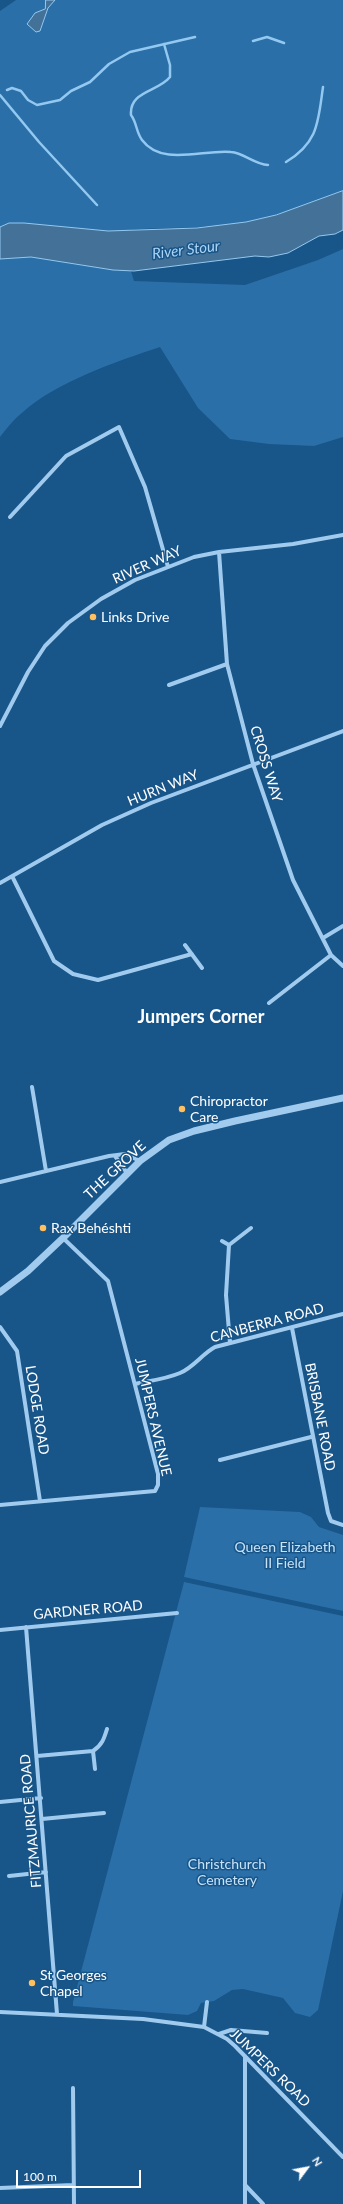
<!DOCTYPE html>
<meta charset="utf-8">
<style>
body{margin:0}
#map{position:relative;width:343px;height:2204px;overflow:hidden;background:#185589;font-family:Lato,sans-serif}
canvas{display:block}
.north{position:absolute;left:287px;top:2148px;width:40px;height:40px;-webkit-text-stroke:3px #185589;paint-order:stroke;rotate:58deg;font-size:11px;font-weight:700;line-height:16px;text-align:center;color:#fff}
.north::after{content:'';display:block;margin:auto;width:14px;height:18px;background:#fff;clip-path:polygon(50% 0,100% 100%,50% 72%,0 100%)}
.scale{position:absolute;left:16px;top:2170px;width:125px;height:18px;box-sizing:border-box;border:2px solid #fff;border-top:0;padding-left:5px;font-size:12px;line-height:14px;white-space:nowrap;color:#fff;-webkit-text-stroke:3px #185589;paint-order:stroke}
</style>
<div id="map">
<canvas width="343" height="2204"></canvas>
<div class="north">N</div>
<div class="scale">100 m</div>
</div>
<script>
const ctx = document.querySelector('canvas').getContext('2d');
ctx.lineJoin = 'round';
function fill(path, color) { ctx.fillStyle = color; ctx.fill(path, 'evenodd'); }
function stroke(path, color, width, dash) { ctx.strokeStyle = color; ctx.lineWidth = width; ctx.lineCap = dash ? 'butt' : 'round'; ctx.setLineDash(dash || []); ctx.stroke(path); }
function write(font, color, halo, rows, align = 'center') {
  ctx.font = font + ' Lato,sans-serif'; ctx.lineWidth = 3; ctx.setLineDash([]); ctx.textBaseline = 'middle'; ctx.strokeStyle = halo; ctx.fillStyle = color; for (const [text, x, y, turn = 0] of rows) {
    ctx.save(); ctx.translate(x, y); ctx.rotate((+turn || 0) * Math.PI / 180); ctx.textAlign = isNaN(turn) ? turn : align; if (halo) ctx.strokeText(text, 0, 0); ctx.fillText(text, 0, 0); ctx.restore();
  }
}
const green = new Path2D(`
 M16,0H343V191C311,202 280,216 247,222C204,230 161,226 119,231L134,281L245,285L318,260L343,249V437L314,446L269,444L230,439L198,408L160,347C118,361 56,382 23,412C14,419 7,428 0,437V11Z
 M200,1507L300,1512L311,1517L319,1527L343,1535V1611L184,1577Z
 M184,1582L343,1616V1891L318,2010L310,2017L295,2013L283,1998L243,1989L232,1990L214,2001L201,2003L197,2011L188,2015L73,2006V2002Z`);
const water = new Path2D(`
 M46,0H55L48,8L40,31L36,32L27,24L35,13L45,9Z
 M343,191V230L335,234L319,236L288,253L269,257L255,256L134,271L113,270L31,257L0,259V227L9,223H24L108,231L197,228L246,222L276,215Z`);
const stream = new Path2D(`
 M253,41L267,37L284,43
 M164,44L170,65V77C158,92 129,91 131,115C137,123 136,132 142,140C162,167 204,149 231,152C244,153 254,164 268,165
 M7,90L12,88L21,91L28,100L37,105L60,100L71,91L90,82L109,64L130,52L195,37
 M0,95L39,142L97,205
 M286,162C319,142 318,121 323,87`);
const minor = new Path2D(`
 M10,517L66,456L119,427L145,487L168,567
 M219,552L227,664L253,764L293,880L331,955L343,966
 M169,685L227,664
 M0,726L28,672L45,646L68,623L101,599L135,580L194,557L219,552L293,544L343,535
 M12,876L54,961L73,974L98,980L192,954
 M0,883L102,825L151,803L343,731
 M323,938L343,926
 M185,945L202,968
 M269,1003L331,955
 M32,1087L46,1171
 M115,1156L127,1173
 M0,1182L109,1156L125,1154L140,1161
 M222,1241L229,1245
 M0,1327L17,1351L40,1501
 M292,1328L328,1513L331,1521L343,1525
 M230,1343L226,1295L229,1245L251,1228
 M135,1384C149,1381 166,1379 180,1373C194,1367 202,1354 215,1347L343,1314
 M220,1460L311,1437
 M0,1505L155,1491L158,1485V1474L108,1281L63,1238
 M26,1627L57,2014
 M0,1630L177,1613
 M93,1751L95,1769
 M37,1756L93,1751C102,1745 104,1739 107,1729
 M0,1802L41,1798
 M42,1819L104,1813
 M9,1876L46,1872
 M0,2012L143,2019L204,2027L227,2039L235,2046L343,2157
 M204,2027L207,2002
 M219,2034L231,2030L267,2033
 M73,2088L74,2204
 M245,2185L263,2204
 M0,2188L73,2185
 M245,2204V2056`);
const tertiary = new Path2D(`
 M0,1292L28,1271L63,1238L140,1161L169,1140L194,1131L235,1121L343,1098`);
const markers = [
 [93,617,4,"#ffc05d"],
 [182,1109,4,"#ffc05d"],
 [43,1228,4,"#ffc05d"],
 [32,1983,4,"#ffc05d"]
];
const streetNames = [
 ["RIVER WAY",147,565,-24],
 ["CROSS WAY",266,764,73],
 ["HURN WAY",163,788,-22],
 ["THE GROVE",115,1170,-43],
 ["CANBERRA ROAD",267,1323,-15],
 ["LODGE ROAD",37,1410,81],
 ["JUMPERS AVENUE",153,1417,77],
 ["BRISBANE ROAD",320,1417,79],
 ["GARDNER ROAD",88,1610,-5],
 ["FITZMAURICE ROAD",31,1821,-95],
 ["JUMPERS ROAD",270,2068,44]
];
const poiNames = [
 ["Links Drive",101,617],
 ["Chiropractor",190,1101],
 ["Care",190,1117],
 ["Rax Behéshti",51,1228],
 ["St Georges",40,1975],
 ["Chapel",40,1991]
];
const parkNames = [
 ["Queen Elizabeth",285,1547],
 ["II Field",285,1563],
 ["Christchurch",227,1864],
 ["Cemetery",227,1880]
];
const waterNames = [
 ["River Stour",186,250,-7]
];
const districtNames = [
 ["Jumpers Corner",201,1017]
];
fill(green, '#2a6fa8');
fill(water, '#447197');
stroke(water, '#93c8f0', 1);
stroke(stream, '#93c8f0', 2.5);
stroke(minor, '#a0cbee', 4);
stroke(tertiary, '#a0cbee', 7);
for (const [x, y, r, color] of markers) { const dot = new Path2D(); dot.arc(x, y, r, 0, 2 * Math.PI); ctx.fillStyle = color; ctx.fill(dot); stroke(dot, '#185589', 1.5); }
write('14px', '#fff', '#185589', streetNames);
write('14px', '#fff', '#185589', poiNames, 'left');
write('14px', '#c6e3fa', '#185589', parkNames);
write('italic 15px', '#acd5f5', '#185589', waterNames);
write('bold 18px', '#fff', '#185589', districtNames);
</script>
